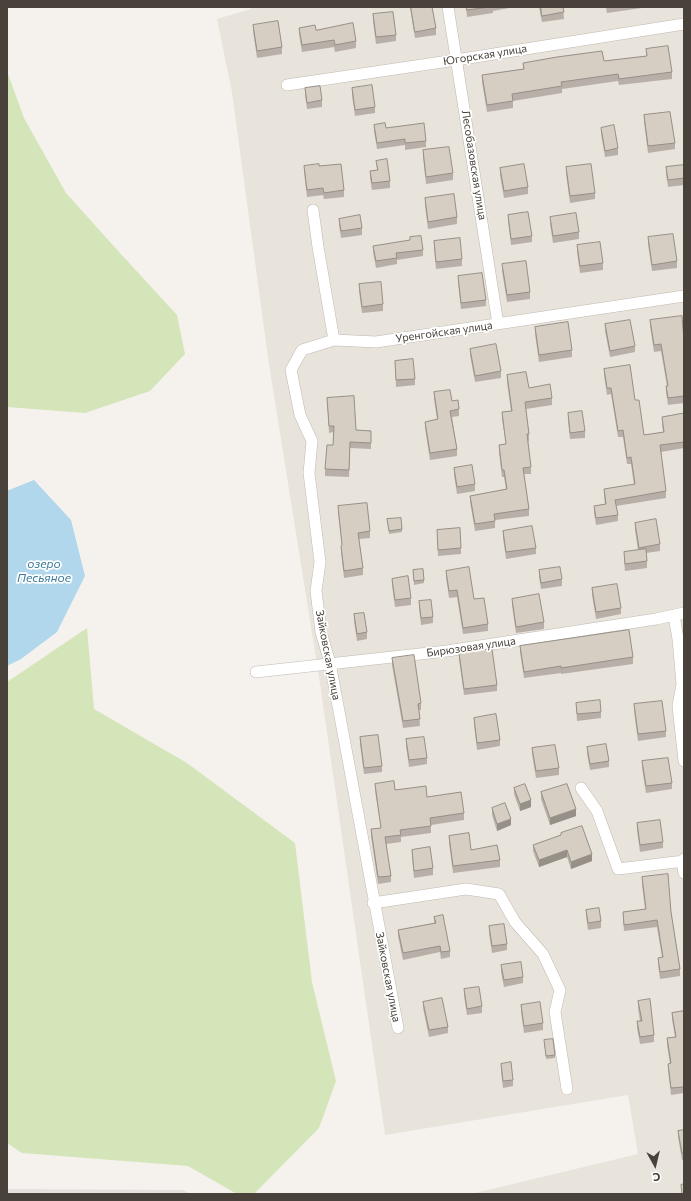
<!DOCTYPE html>
<meta charset="utf-8">
<style>
body{margin:0}
#map{position:relative;width:691px;height:1201px;overflow:hidden;background:#f5f2ed;font-family:Commissioner,sans-serif}
canvas{display:block}
.frame{position:absolute;inset:0;border:8px solid #49423b;pointer-events:none}
.north{position:absolute;left:635px;top:1145px;width:40px;height:40px;-webkit-text-stroke:3px #fff;paint-order:stroke;rotate:172deg;font-size:11px;font-weight:700;line-height:16px;text-align:center;color:#49423b}
.north::after{content:'';display:block;margin:auto;width:14px;height:18px;background:#49423b;clip-path:polygon(50% 0,100% 100%,50% 72%,0 100%)}
</style>
<div id="map">
<canvas width="691" height="1201"></canvas>
<div class="frame"></div>
<div class="north">С</div>
</div>
<script>
const ctx = document.querySelector('canvas').getContext('2d');
ctx.lineJoin = 'round';
function fill(path, color) { ctx.fillStyle = color; ctx.fill(path, 'evenodd'); }
function stroke(path, color, width, dash) { ctx.strokeStyle = color; ctx.lineWidth = width; ctx.lineCap = dash ? 'butt' : 'round'; ctx.setLineDash(dash || []); ctx.stroke(path); }
function write(font, color, halo, rows, align = 'center') {
  ctx.font = font + ' Commissioner,sans-serif'; ctx.lineWidth = 3.5; ctx.setLineDash([]); ctx.textBaseline = 'middle'; ctx.strokeStyle = halo; ctx.fillStyle = color; for (const [text, x, y, turn = 0] of rows) {
    ctx.save(); ctx.translate(x, y); ctx.rotate((+turn || 0) * Math.PI / 180); ctx.textAlign = isNaN(turn) ? turn : align; if (halo) ctx.strokeText(text, 0, 0); ctx.fillText(text, 0, 0); ctx.restore();
  }
}
const residential = new Path2D(`
 M251,7H684V1194H471L638,1154L628,1095L385,1135L319,677L268,358L232,92L217,19L251,9Z`);
const industrial = new Path2D(`
 M7,1189L183,1190L190,1194H7Z`);
const green = new Path2D(`
 M7,71L24,118L66,193L120,253L177,315L185,354L150,391L85,413L7,407Z
 M87,628L94,709L187,763L295,843L312,982L336,1081L319,1128L254,1194H237L188,1166L22,1153L7,1143V682Z`);
const water = new Path2D(`
 M34,480L71,520L85,576L57,632L21,659L7,666V489L9,490Z`);
const minor = new Path2D(`
 M448,7L498,324
 M287,85L456,60L684,24
 M313,210L318,247L334,340L376,342L684,296
 M334,340L302,350L291,370L300,415L312,441L309,473L320,562L316,591L321,632L330,663L398,1028
 M674,615L678,639L682,684L678,706L684,761
 M256,672L447,651L656,619L684,613
 M581,788L597,811L618,869L684,861
 M684,859L682,861L684,873
 M373,903L466,889L499,894L515,922L543,954L560,990L555,1012L567,1089`);
const wall = new Path2D(`
 M410,7H432L436,28V35L415,38Z
 M466,7H515L493,11V13L467,17Z
 M539,7H563L564,19L542,22Z
 M606,7H649L607,13Z
 M373,14L396,35V41L376,44L373,21Z
 M253,25L282,47V54L257,58L253,31Z
 M299,28L356,41V48L335,52L334,47L302,52L299,34Z
 M646,49L672,72V79L619,85L618,81L562,89V93L513,101V108L487,112L482,82V75L523,69V63L604,61L646,56Z
 M305,88L322,100V107L307,109L305,95Z
 M352,88L375,107V113L355,116L352,95Z
 M644,115L675,143V149L648,153L644,122Z
 M374,125L426,141V147L405,150V145L377,149L374,131Z
 M601,128L618,148V155L605,157L601,134Z
 M423,150L453,173V180L426,184L423,157Z
 M376,161L390,181V188L372,190L370,178V171L377,170Z
 M684,165V185L668,187L666,174V167Z
 M304,166H319L344,190V197L324,199L323,195L307,197L304,172Z
 M566,167L595,193V199L570,203L566,174Z
 M500,168L528,187V194L504,198L500,175Z
 M425,198L457,217V224L428,229L425,205Z
 M508,215L532,236V242L511,245L508,221Z
 M550,217L579,232V239L553,243L550,224Z
 M339,219L362,228V235L341,238L339,225Z
 M648,237L677,261V268L652,271L648,244Z
 M434,241L462,259V266L436,269L434,247Z
 M577,245L603,263V270L580,273L577,252Z
 M373,246L423,250V256L397,260V264L376,268L373,252Z
 M502,264L530,292V299L507,302L502,271Z
 M458,276L486,300V306L461,309L458,283Z
 M359,284L383,304V311L362,313L359,291Z
 M650,320L684,340V403L668,405L666,392V386H667L661,351L654,352L650,326Z
 M605,324L635,346V352L610,357L605,331Z
 M535,327L572,350V357L539,362L535,334Z
 M470,349L501,371V378L475,382L470,355Z
 M395,361L415,379V385L396,387Z
 M604,369L635,400L644,435L663,432L662,424V417L684,413V448L661,452L666,491V498L616,506L618,515V521L596,525L594,513V506L605,504L604,496V489L634,485L631,464H627L623,437H618L611,394L607,395L604,375Z
 M507,375L529,388L552,398V405L526,409L529,434V441H528L531,467V474H524L529,509V516L495,520V528L475,531L470,502V496L506,489L504,477H502L499,452V445L506,444L502,419V412L511,411L507,382Z
 M434,392L452,401L459,409V416L452,417L457,449V456L430,460L425,428V422L437,419L434,399Z
 M327,398L356,430L371,431V449L350,448L349,477L325,476V469L333,445V432L329,433Z
 M568,413L585,431V438L570,439L568,420Z
 M454,468L475,484V491L457,494L454,475Z
 M338,506L370,531V538L359,539L363,568V575L344,578L341,552V546L342,545L338,513Z
 M387,519L402,529V532L389,534Z
 M635,523L660,544V551L646,553L647,561V568L625,571L624,559V552L638,550L635,530Z
 M437,530L461,548V554L438,556Z
 M503,531L536,548V554L506,559L503,538Z
 M413,570L424,580V583L414,585Z
 M539,570L562,579V586L541,589L539,577Z
 M446,571L474,599L488,624V631L463,634L457,597L449,598L446,577Z
 M392,579L411,598V605L395,607L392,585Z
 M592,588L621,608V614L596,619L592,595Z
 M512,599L544,622V629L516,633L512,605Z
 M419,601L433,617V623L421,625L419,608Z
 M354,614L367,632V639L357,641L354,621Z
 M520,646L633,657V664L561,674V673L524,678L520,652Z
 M459,653L497,685V691L464,695L459,659Z
 M392,658L421,703V710H419L420,726L403,728L392,665Z
 M576,703L601,712V718L577,721Z
 M634,704L666,731V737L638,741L634,711Z
 M474,718L500,740V746L477,750L474,724Z
 M360,737L382,766V772L364,774L360,744Z
 M406,739L427,758V764L409,767L406,746Z
 M587,747L609,761V767L590,770L587,753Z
 M532,748L559,768V775L536,778L532,754Z
 M642,761L672,783V789L646,793L642,768Z
 M375,784L395,790L427,797L464,813V820L431,825V833L401,837V842L386,844L391,876V882L378,884L371,836V829L381,828L375,791Z
 M514,788L531,807L520,811L514,794Z
 M541,792L576,816L550,825L541,799Z
 M492,808L511,825L497,831L492,815Z
 M637,823L663,842V848L640,852L637,830Z
 M561,833L592,861L571,869L567,857L539,867L533,851V845L561,835Z
 M449,836L471,850L500,860V867L453,873L449,843Z
 M412,850L433,868V875L414,878L412,857Z
 M642,877L671,912L680,969V976L660,979L658,964V958L662,957L657,927L624,931L623,919V912L645,909L642,884Z
 M586,910L601,921V928L588,930L586,916Z
 M434,917L450,951V957L441,959L440,952L403,960L398,936V930L434,923Z
 M489,926L507,944V950L492,953L489,933Z
 M501,965L523,977V983L504,987L501,972Z
 M464,989L482,1006V1013L467,1015L464,996Z
 M638,1001L654,1035V1042L640,1044L637,1028V1021H640L638,1008Z
 M423,1002L448,1027V1033L429,1037L423,1008Z
 M521,1005L543,1023V1030L524,1033L521,1012Z
 M684,1011V1093L671,1095L668,1070V1064H670L667,1045V1038L675,1037L672,1019V1013Z
 M544,1040L555,1055V1058L546,1059Z
 M501,1064L513,1080V1086L503,1088L501,1071Z
 M684,1130V1160H682L678,1137V1131Z`);
const shadedWall = new Path2D(`
 M531,800V807L520,811V804Z
 M576,809V816L550,825V818Z
 M511,819V825L497,831V824Z
 M567,850V857L539,867V860Z
 M592,854V861L571,869V862Z`);
const building = new Path2D(`
 M411,7H432L436,28L415,32Z
 M467,7H489L467,10Z
 M541,7H563L564,12L542,16Z
 M393,12L396,35L376,37L373,14Z
 M278,21L282,47L257,51L253,25Z
 M353,23L356,41L335,45L334,40L302,45L299,28L315,25L316,30Z
 M668,46L672,72L619,79L618,74L561,82L562,86L512,94L513,101L487,105L482,75L524,69L523,63L557,57L602,51L604,61L647,56L646,49Z
 M372,85L375,107L355,110L352,88Z
 M320,86L322,100L307,103L305,88Z
 M670,112L675,143L648,146L644,115Z
 M385,123L386,128L424,123L426,141L405,143V139L377,143L374,125Z
 M614,125L618,148L605,151L601,128Z
 M449,147L453,173L426,177L423,150Z
 M387,159L390,181L372,183L370,171L378,170L376,161Z
 M319,164V166L341,164L344,190L324,193L323,188L307,190L304,166Z
 M524,164L528,187L504,191L500,168Z
 M591,164L595,193L570,196L566,167Z
 M684,165V178L668,180L666,167Z
 M454,194L457,217L428,222L425,198Z
 M528,212L532,236L511,239L508,215Z
 M576,213L579,232L553,236L550,217Z
 M360,215L362,228L341,231L339,219Z
 M673,234L677,261L652,265L648,237Z
 M421,236L423,250L396,253L397,258L376,261L373,246L410,240V237Z
 M460,238L462,259L436,262L434,241Z
 M600,242L603,263L580,266L577,245Z
 M526,261L530,292L507,295L502,264Z
 M482,273L486,300L461,303L458,276Z
 M381,282L383,304L362,307L359,284Z
 M682,316L684,340V396L668,398L666,386H668L661,344L654,345L650,320Z
 M630,320L635,346L610,351L605,324Z
 M568,322L572,350L539,355L535,327Z
 M496,344L501,371L475,376L470,349Z
 M413,359L415,379L396,380L395,361Z
 M630,365L635,400H639L644,435L664,432L662,417L684,413V442L660,445L666,491L615,500L618,515L596,518L594,506L606,504L604,489L635,484L631,457L627,458L623,430L618,431L611,388H607L604,369Z
 M526,372L529,388L550,384L552,398L525,402L529,434H527L531,467L523,468L529,509L494,514L495,521L475,524L470,496L507,489L504,470H502L499,445L506,444L502,412L512,411L507,375Z
 M450,390L452,401L458,400L459,409L450,411L457,449L430,453L425,422L438,419L434,392Z
 M354,396L356,430L371,431V443L350,442L349,470L325,469L327,445H333L334,426H329L327,398Z
 M582,411L585,431L570,433L568,413Z
 M472,465L475,484L457,487L454,468Z
 M367,503L370,531L358,533L363,568L344,571L341,546L342,545L338,506Z
 M401,518L402,529L389,531L387,519Z
 M656,519L660,544L639,548L635,523Z
 M532,526L536,548L506,552L503,531Z
 M460,528L461,548L438,550L437,530Z
 M646,549L647,561L625,564L624,552Z
 M469,567L474,599L484,598L488,624L463,628L457,590L449,591L446,571Z
 M560,567L562,579L541,583L539,570Z
 M423,569L424,580L414,581L413,570Z
 M408,576L411,598L395,600L392,579Z
 M617,584L621,608L596,612L592,588Z
 M539,594L544,622L516,627L512,599Z
 M431,600L433,617L421,618L419,601Z
 M364,613L367,632L357,634L354,614Z
 M629,630L633,657L561,668V666L524,672L520,646Z
 M492,649L497,685L464,689L459,653Z
 M414,655L421,703L418,704L420,719L403,721L392,658Z
 M600,700L601,712L577,714L576,703Z
 M662,701L666,731L638,734L634,704Z
 M496,714L500,740L477,743L474,718Z
 M378,735L382,766L364,768L360,737Z
 M424,737L427,758L409,760L406,739Z
 M606,744L609,761L590,764L587,747Z
 M555,745L559,768L536,771L532,748Z
 M668,758L672,783L646,786L642,761Z
 M394,781L395,790L426,786L427,797L461,792L464,813L430,818L431,826L400,830L401,835L385,837L391,876L378,877L371,829L381,828L375,784Z
 M525,784L531,800L520,804L514,788Z
 M567,784L576,809L550,818L541,792Z
 M505,803L511,819L497,824L492,808Z
 M660,820L663,842L640,845L637,823Z
 M582,826L592,854L571,862L567,850L539,860L533,845L561,835V833Z
 M469,833L471,850L497,845L500,860L453,866L449,836Z
 M430,847L433,868L414,871L412,850Z
 M668,874L671,912L680,969L660,972L658,958L663,957L657,920L624,925L623,912L646,909L642,877Z
 M599,908L601,921L588,923L586,910Z
 M443,915L450,951L441,952L440,946L403,953L398,930L436,923L434,917Z
 M504,924L507,944L492,946L489,926Z
 M521,962L523,977L504,980L501,965Z
 M479,987L482,1006L467,1009L464,989Z
 M442,998L448,1027L429,1030L423,1002Z
 M650,999L654,1035L640,1037L637,1021H642L638,1001Z
 M540,1002L543,1023L524,1026L521,1005Z
 M684,1011V1087L671,1088L668,1064L671,1063L667,1038L676,1037L672,1013Z
 M553,1039L555,1055L546,1056L544,1040Z
 M511,1062L513,1080L503,1081L501,1064Z
 M684,1130V1153H682L678,1131Z
 M684,1184V1194H682L681,1185Z`);
const streetNames = [
 ["Югорская улица",485,55,-9],
 ["Лесобазовская улица",474,165,81],
 ["Уренгойская улица",444,332,-8],
 ["Бирюзовая улица",471,647,-8],
 ["Зайковская улица",328,655,79],
 ["Зайковская улица",388,977,79]
];
const waterNames = [
 ["озеро",44,564],
 ["Песьяное",44,578]
];
fill(residential, '#e8e3db');
fill(industrial, '#e5e1de');
fill(green, '#d5e5ba');
fill(water, '#b0d7eb');
stroke(minor, '#c0b9b0', 12);
stroke(minor, '#fff', 11);
fill(wall, '#b8b0a8');
fill(shadedWall, '#969088');
fill(building, '#d6cdc3');
stroke(building, '#969088', 1);
write('11px', '#49423b', '#fff', streetNames);
write('italic 12px', '#397a9c', '#fff', waterNames);
</script>
